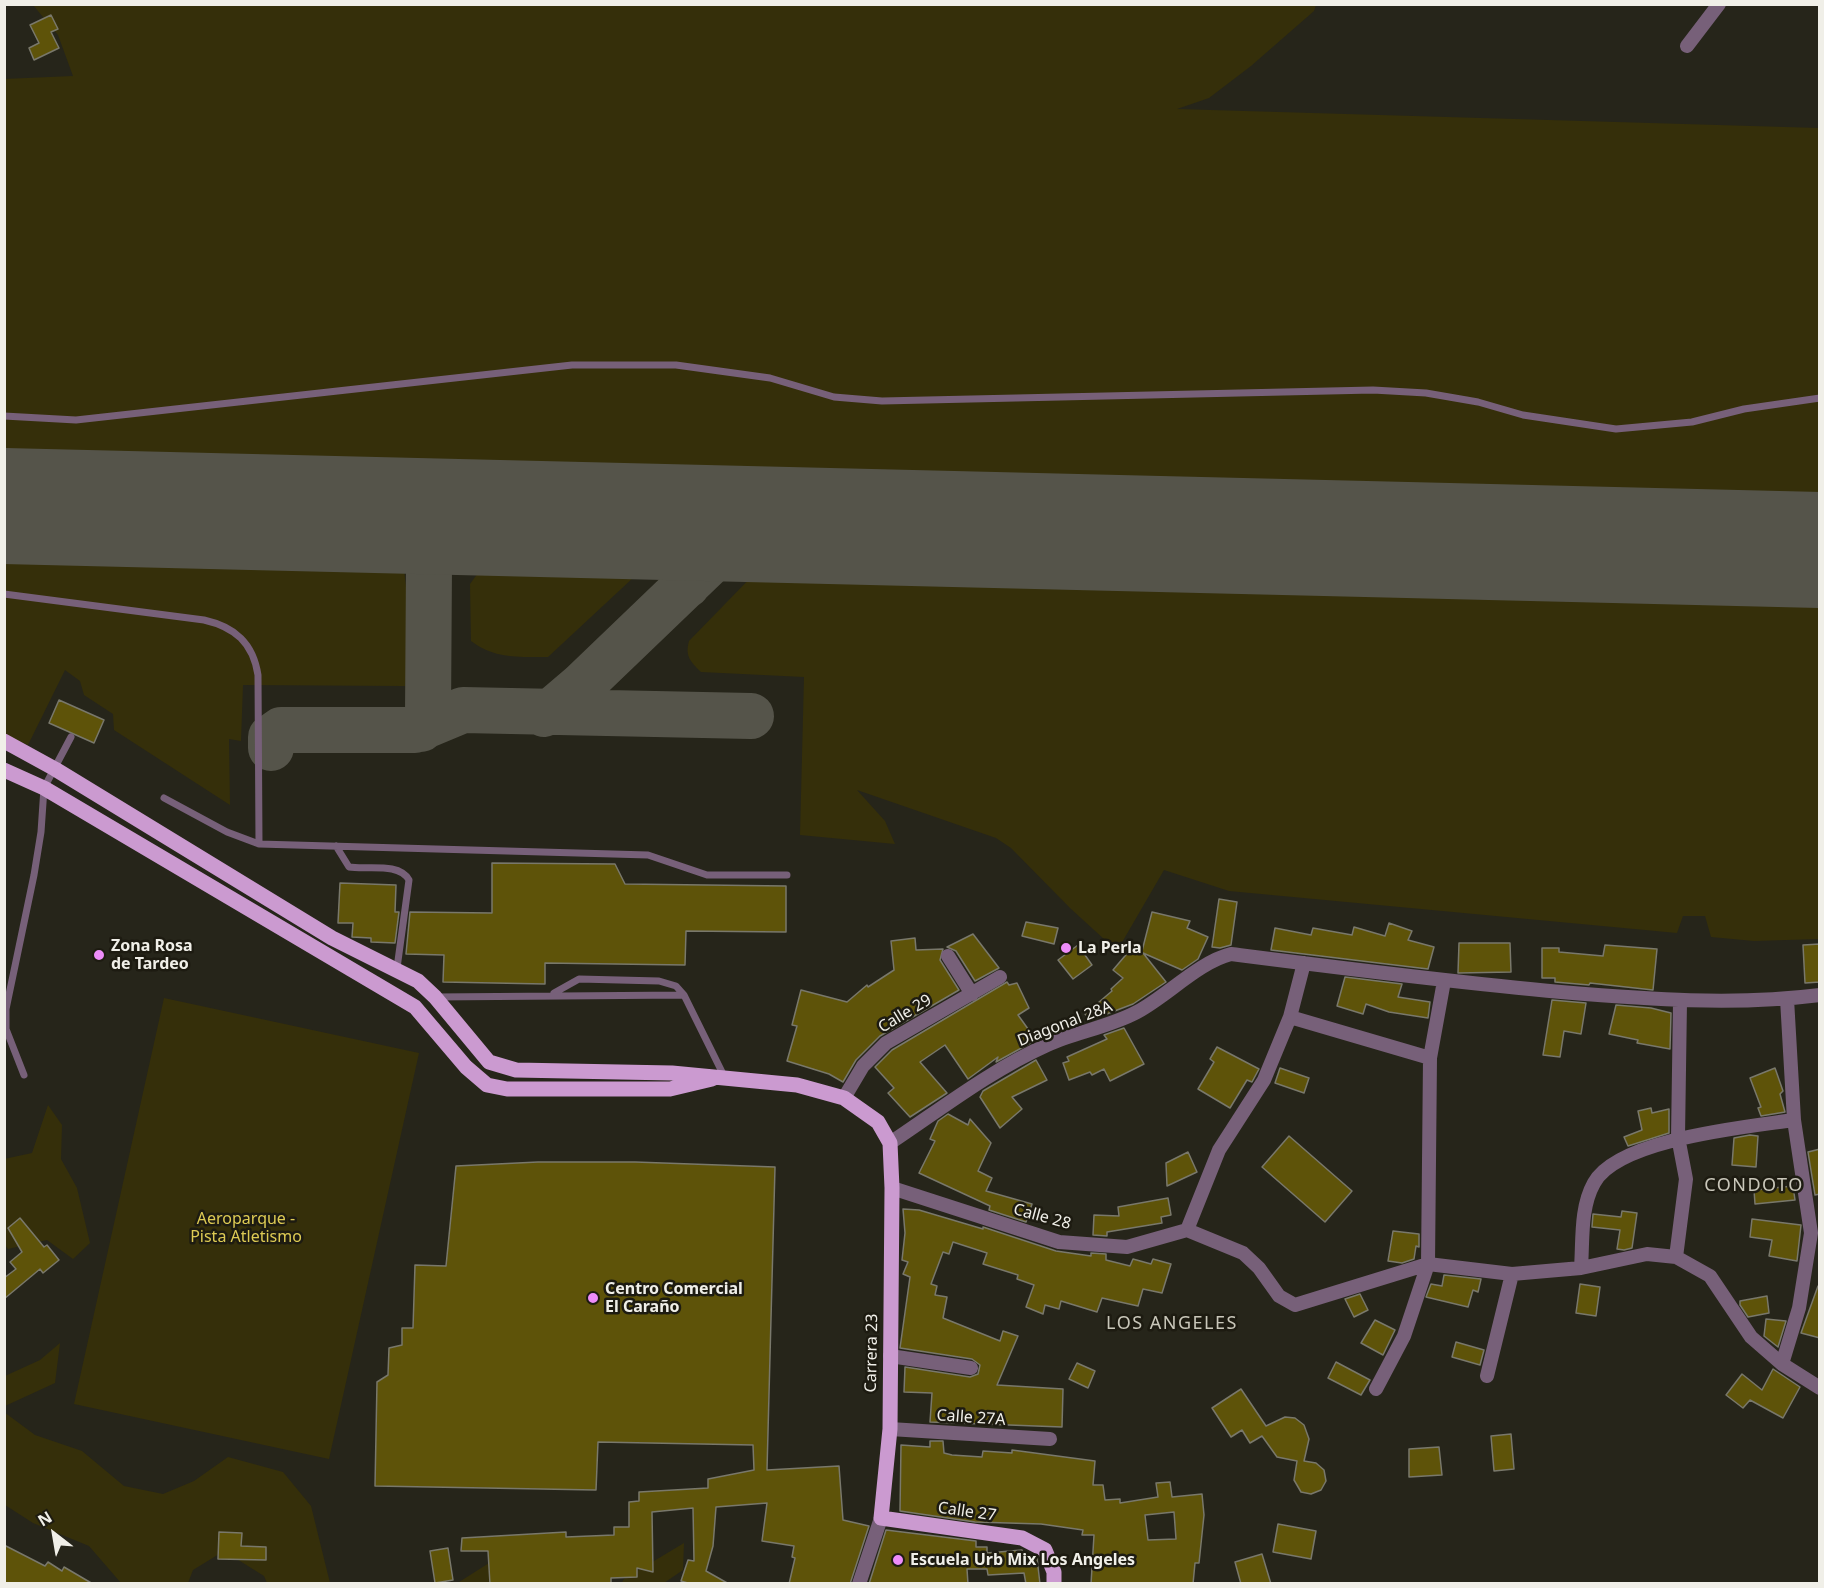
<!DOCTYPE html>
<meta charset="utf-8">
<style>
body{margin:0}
#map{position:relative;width:1824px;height:1588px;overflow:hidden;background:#26251a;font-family:"Noto Sans",sans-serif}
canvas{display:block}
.frame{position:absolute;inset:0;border:6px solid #f0efe8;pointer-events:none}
.north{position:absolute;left:24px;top:1504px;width:60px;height:60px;-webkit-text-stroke:4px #1d1b11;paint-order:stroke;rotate:329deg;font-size:16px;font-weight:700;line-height:24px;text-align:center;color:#f0efe8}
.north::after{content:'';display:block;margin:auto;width:21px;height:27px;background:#f0efe8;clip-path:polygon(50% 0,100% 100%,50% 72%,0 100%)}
</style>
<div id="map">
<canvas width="1824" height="1588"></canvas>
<div class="frame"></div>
<div class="north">N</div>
</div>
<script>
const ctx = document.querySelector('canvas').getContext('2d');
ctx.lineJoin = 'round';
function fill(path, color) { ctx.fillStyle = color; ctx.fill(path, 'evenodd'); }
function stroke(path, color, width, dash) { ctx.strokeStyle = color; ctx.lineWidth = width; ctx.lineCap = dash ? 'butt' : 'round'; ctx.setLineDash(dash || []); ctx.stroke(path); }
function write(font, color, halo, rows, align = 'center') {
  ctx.font = font + ' "Noto Sans",sans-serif'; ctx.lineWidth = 5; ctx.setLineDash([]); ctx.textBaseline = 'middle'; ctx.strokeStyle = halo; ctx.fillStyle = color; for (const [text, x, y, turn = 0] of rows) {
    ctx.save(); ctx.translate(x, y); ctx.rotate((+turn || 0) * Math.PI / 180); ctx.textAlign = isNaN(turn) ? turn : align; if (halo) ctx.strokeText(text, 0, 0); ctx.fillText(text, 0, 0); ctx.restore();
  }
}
const green = new Path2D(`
 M33,5H1316L1314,11L1251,66L1209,98L1177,109L1819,128V497L5,460L4,79L73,76L58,35Z
 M5,547L402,557C409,601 412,643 405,686L243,685L241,741L229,739L230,805L114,730L113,714L84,695L80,681L65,670L28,745L5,735Z
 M760,568L1819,587V939L1754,941L1711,937L1705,916H1683L1677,933L1229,891L1164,870L1117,951L1070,908L1011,848L996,838L857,790L885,821L895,844L800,835L804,677L701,672C690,661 685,656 689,641Z
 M478,573L491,572L634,577L548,657C518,657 495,659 471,641L470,584Z
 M164,998L419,1053L329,1459L74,1404Z
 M48,1105L62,1125L61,1159L77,1188L90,1243L73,1259L47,1240L8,1249L5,1245L4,1159L32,1153Z
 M60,1343L55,1383L5,1406V1376L40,1360Z
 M4,1412L35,1435L82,1451L124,1486L163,1494L194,1481L228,1457L283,1472L311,1506L330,1583H267L264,1576L224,1551L193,1570L188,1583H121L89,1546L33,1523L5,1505Z
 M684,1543L683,1570L664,1583L621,1584L624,1579Z
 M489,1563L499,1584H456Z`);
const taxiway = new Path2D(`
 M381,515C406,526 422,539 429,566L428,714L421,729
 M649,521C675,530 701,555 687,585
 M429,566C442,536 452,529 483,517
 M544,714L554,709L581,686L729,544L750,531L782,524
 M271,748V737L281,730H415L463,710L751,716`);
const runway = new Path2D(`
 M4,506L1820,550`);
const building = new Path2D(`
 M51,15L58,29L51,32L59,48L34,60L29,48L39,43L30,25Z
 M59,700L104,720L94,743L49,723Z
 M492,863L615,864L625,884L786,886V932L686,931L685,965L545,963V984L443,982L444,955L406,954L410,912L492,913Z
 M340,883L396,885L395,912H399L395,943L371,942V938L352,937L353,923H338Z
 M1219,899L1237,902L1231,945L1220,948L1212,947Z
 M1152,912L1190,921L1187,928L1208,937L1198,959L1182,970L1143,953L1166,982L1133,1004L1091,1020L1085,1014L1112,991L1111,989L1123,978L1113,970L1136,943L1142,951Z
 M1026,922L1058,928L1054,944L1022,936Z
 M1389,923L1412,931L1408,940L1434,947L1428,969L1271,950L1275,928L1311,935L1313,928L1352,935L1354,927L1385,936Z
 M973,934L999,968L975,981L956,951L947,947Z
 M915,938L916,950L943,949L940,960L959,990L880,1036L856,1060L843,1082L829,1074L787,1061L797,1026L792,1025L801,990L847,1002L867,985L868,987L894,970L891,941Z
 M1459,943H1510L1511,972L1458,973Z
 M1820,944V982L1805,983L1803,945Z
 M1078,945L1092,965L1073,979L1058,960Z
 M1605,945L1657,949L1653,990L1590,983L1589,985L1555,982V978H1542V948H1559V952L1603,956Z
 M1345,977L1402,984L1398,997L1430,1002L1428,1018L1389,1012L1366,1004L1363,1014L1337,1006Z
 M1007,982L1009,985L1017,983L1029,1008L1018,1015L1036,1040L996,1062L998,1057L968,1079L945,1045L920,1062L947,1093L910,1117L888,1093L894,1088L875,1067L892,1050Z
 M1552,1000L1586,1003L1581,1034L1564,1031L1560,1057L1543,1055Z
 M1616,1005L1651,1008L1671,1013L1670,1049L1637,1043L1638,1040L1609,1034Z
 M1124,1028L1144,1064L1110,1081L1104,1069L1092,1075L1090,1072L1069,1080L1063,1063L1069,1061L1067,1057L1107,1039L1104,1035Z
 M1217,1047L1259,1069L1252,1082L1247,1080L1230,1108L1198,1089L1214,1062L1210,1059Z
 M1036,1060L1047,1080L1012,1097L1022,1109L1000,1128L980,1097L983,1091Z
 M1280,1068L1309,1078L1304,1093L1275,1083Z
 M1775,1068L1783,1091L1780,1094L1785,1112L1761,1116L1758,1108L1761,1107L1750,1078Z
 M1651,1108L1652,1113L1669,1109V1133L1628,1146L1624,1137L1642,1130L1638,1111Z
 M948,1114L968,1125L970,1119L991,1143L978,1171L992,1178L986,1191L1032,1204L1026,1222L989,1210L990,1206L919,1173L935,1141L930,1139L938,1121Z
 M1750,1135L1758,1136L1756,1167L1732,1165L1734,1138Z
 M1289,1136L1352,1191L1325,1222L1262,1167Z
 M1820,1149V1194L1815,1195L1808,1152Z
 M1188,1152L1197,1172L1167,1186L1166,1163Z
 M538,1162H635L775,1167L767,1470L839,1466L843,1520L869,1526L850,1584H789L795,1558L792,1557L794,1546L762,1541L767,1503L716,1507L713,1546L706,1571L729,1584H691L681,1581L688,1560L694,1561L693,1508L652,1512L653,1572L637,1568V1577L611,1578V1584H490L488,1551H461L462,1538L566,1532V1537L614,1535V1527H629V1502L639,1501V1492L708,1488V1479L754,1470L753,1445L598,1442L596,1490L375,1486L377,1382L388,1375L389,1348L402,1345V1328H413L415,1265L446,1266L456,1166Z
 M1793,1186L1795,1200L1755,1204L1754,1190Z
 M1168,1198L1171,1215L1161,1217L1162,1223L1107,1232V1236L1093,1235L1094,1215L1119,1216L1118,1207Z
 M903,1209L919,1210L983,1229V1227L1056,1251L1091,1256V1253L1106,1254V1260L1130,1266L1133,1259L1151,1264L1153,1259L1171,1264L1162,1293L1143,1289L1138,1306L1102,1298L1097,1312L1061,1301L1059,1309L1045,1305L1043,1314L1026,1307L1034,1285L1017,1279L1018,1275L983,1264L987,1253L953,1242L949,1254L943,1252L931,1284L937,1286L935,1295L947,1297L943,1318L1000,1341L1003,1331L1018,1336L997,1385L1063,1389L1062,1427L930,1422L932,1393L904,1392L905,1367L970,1377L978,1374L980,1365L972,1359L900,1348L910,1277L903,1274L908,1262L902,1260L905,1233Z
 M1622,1211L1637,1213L1632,1248L1624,1250L1617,1249L1620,1230L1592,1227L1593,1214L1621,1217Z
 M20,1218L44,1247L47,1245L59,1260L43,1273L40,1269L4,1299V1278L16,1269L10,1262L22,1252L8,1228Z
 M1752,1219L1801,1225L1797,1261L1769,1256L1772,1240L1750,1237Z
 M1393,1231L1419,1234V1247L1416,1246L1414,1259L1402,1263L1388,1261Z
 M1444,1275L1481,1279L1478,1292L1473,1290L1468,1307L1426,1297L1431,1284L1442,1286Z
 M1580,1284L1600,1287L1596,1316L1576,1313Z
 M1818,1286H1820V1338L1801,1333Z
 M1360,1294L1368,1310L1354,1317L1345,1299Z
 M1767,1296L1769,1313L1748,1317L1740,1305V1301Z
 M1766,1319L1786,1321L1778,1347L1764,1336Z
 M1375,1320L1395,1330L1383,1355L1361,1343Z
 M1456,1342L1484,1350L1480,1365L1452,1357Z
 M1336,1362L1370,1380L1361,1395L1328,1378Z
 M1077,1363L1095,1371L1088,1388L1069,1379Z
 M1773,1369L1800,1387L1783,1418L1750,1400L1743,1408L1726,1395L1742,1374L1762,1390Z
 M1241,1389L1266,1426L1285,1417L1295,1418L1304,1425L1309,1439L1304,1461L1316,1463L1324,1470L1326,1481L1321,1490L1311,1494L1301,1492L1294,1480L1297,1461L1277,1457L1262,1436L1250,1443L1242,1430L1231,1437L1212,1408Z
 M1511,1434L1514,1469L1494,1471L1491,1436Z
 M930,1441H943L944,1453L952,1455L982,1457L983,1451L1012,1453V1450L1095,1461L1093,1485H1103L1105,1500L1120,1499V1503L1158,1497L1156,1483L1170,1482L1172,1497L1202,1494L1204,1515L1199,1563H1195L1193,1584H1091L1094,1535H1082L1083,1530L1041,1524L975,1522L900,1511L901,1445L930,1447ZM1174,1512L1176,1539L1148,1540L1145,1515Z
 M1439,1447L1442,1475L1409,1477V1449Z
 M1278,1524L1316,1531L1311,1559L1273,1552Z
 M886,1530L976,1541V1547H987V1553L1022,1550L1023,1560L1037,1558L1040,1584H1026L1024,1573L988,1575L987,1569H967L968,1584H869Z
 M219,1532L242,1533L241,1546L266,1547V1560L218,1559Z
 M4,1545L45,1566L48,1562L62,1571L64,1567L93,1584H4Z
 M448,1548L453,1580L435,1583L430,1551Z
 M1262,1554L1271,1584H1241L1235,1562Z`);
const lane = new Path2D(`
 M4,416L76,420L572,365H676L770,378L834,397L882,401L1373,390L1426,393L1478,402L1523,415L1616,429L1692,422L1744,409L1820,398
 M4,594L204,620C235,627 253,643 258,675L259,844
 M164,798L227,832L259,844L648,855L707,875H787
 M336,846L349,867C367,870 399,862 409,880L397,968
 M554,993L579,979L659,981L676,986L684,995
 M435,997L684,995L725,1078
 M24,1075L6,1029V1009L34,875L41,832L44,788L71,737`);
const street = new Path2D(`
 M1687,46L1719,4
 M948,956L972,994
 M1290,1017L1430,1058
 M844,1098L863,1066L886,1043L1000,977
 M890,1143C941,1109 991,1070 1047,1045C1076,1032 1109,1027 1137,1012C1167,996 1199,962 1231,954C1341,968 1450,982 1561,992C1647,999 1733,1006 1820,995
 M892,1188L1059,1242L1127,1247L1187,1230
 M1187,1230L1243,1253L1259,1268L1279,1296L1295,1305L1428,1264L1512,1274L1581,1268L1647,1254L1676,1257L1710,1276L1751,1337L1782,1364L1820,1388
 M1187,1230L1219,1150L1264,1080L1290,1017L1304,963
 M1676,1257L1686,1179L1678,1137L1680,1002
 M1581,1268C1583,1240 1580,1208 1594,1183C1618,1139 1747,1127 1794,1120
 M890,1356L971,1368
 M1782,1364L1799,1308L1811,1233L1794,1120L1787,999
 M1487,1376L1512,1274
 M1376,1389L1404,1336L1428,1264L1430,1058L1444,981
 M890,1429L1050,1439
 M859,1584L881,1518`);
const primary = new Path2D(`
 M4,741L55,769L332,938L418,981L435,997L489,1062L516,1070L672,1073L797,1085L844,1098L878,1122L890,1143L892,1188L890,1429L881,1518L1022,1538L1045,1550L1054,1572V1584
 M4,770L44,788L415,1007L466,1067L487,1085L507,1089H670L712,1079`);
const markers = [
 [1066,948,6,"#ed8cf9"],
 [99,955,6,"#ed8cf9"],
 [593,1298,6,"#ed8cf9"],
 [898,1560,6,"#ed8cf9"]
];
const poiNames = [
 ["Zona Rosa",111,946],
 ["de Tardeo",111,964],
 ["La Perla",1078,948],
 ["Centro Comercial",605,1289],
 ["El Caraño",605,1307],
 ["Escuela Urb Mix Los Angeles",910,1560]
];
const streetNames = [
 ["Calle 29",905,1014,-31],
 ["Diagonal 28A",1065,1024,-21],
 ["Calle 28",1042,1217,15],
 ["Carrera 23",872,1353,-89],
 ["Calle 27A",971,1418,4],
 ["Calle 27",967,1512,8]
];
const parkNames = [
 ["Aeroparque -",246,1219],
 ["Pista Atletismo",246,1237]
];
const neighbourhoodNames = [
 ["CONDOTO",1754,1186],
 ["LOS ANGELES",1172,1324]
];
fill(green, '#352f0a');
stroke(taxiway, '#55544a', 46);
stroke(runway, '#55544a', 116);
fill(building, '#5e5309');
stroke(building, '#79786b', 1.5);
stroke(lane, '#776079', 7);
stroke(street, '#776079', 14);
stroke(primary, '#cb9ad0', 15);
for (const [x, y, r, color] of markers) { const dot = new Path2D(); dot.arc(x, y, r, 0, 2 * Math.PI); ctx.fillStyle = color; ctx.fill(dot); stroke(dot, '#1d1b11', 2); }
write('bold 16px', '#f0efe8', '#1d1b11', poiNames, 'left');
write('16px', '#f0efe8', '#1d1b11', streetNames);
write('16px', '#decb54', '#1d1b11', parkNames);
ctx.letterSpacing = '1.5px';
write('18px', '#c9c7ba', '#1d1b11', neighbourhoodNames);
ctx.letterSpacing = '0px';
</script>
